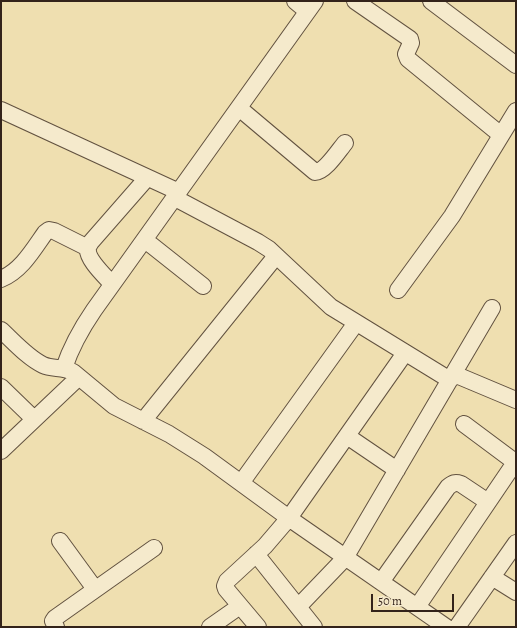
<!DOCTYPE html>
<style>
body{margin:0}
#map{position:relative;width:517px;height:628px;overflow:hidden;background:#efdfb0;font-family:Alegreya,serif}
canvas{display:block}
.frame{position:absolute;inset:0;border:2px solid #33231a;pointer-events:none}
.scale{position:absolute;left:371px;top:594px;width:83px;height:18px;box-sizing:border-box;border:2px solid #33231a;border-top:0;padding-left:5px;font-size:12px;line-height:14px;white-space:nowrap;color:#33231a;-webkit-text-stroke:3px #f5eacc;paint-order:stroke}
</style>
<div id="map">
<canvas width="517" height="628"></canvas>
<div class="frame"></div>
<div class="scale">50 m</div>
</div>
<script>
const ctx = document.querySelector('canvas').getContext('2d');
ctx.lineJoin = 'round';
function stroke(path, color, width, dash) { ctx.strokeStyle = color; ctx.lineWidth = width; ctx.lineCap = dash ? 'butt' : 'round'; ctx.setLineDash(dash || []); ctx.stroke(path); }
const minor = new Path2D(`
 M295,1L307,11
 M355,1L410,39L411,43L406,54L408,59L501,135
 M431,1L516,65
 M239,108L315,172C325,172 339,150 345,143
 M1,110L179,192
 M175,198L258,242L269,249L331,307L450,380
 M145,240L203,286
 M1,279C21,271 33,250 45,233L49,230L54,231L88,248
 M112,284C106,277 86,259 88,248C88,246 90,244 91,242L147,178
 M398,290L452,216L516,111
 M1,330C13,341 28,358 43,365C52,369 64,367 73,372L114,406L169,434L204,456L293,521L446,627
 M64,368C71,347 81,329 94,310L315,1
 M454,374L516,400
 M1,387L34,419
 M143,421L276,256
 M464,424L515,462
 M347,436L397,470
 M1,451L79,377
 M241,483L356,323
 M60,541L95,589
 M256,554L314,627
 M492,577L516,592
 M381,582L448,487C453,483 455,482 461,484L488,502
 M298,607L345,558L492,308
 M417,607L516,461
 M56,627L53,621L55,618L154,548
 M210,627L240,606
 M258,627L226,589L225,586L227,581L265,546L289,518L405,353
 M457,627L516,543`);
stroke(minor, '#625240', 18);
stroke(minor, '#f5eacc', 16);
</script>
